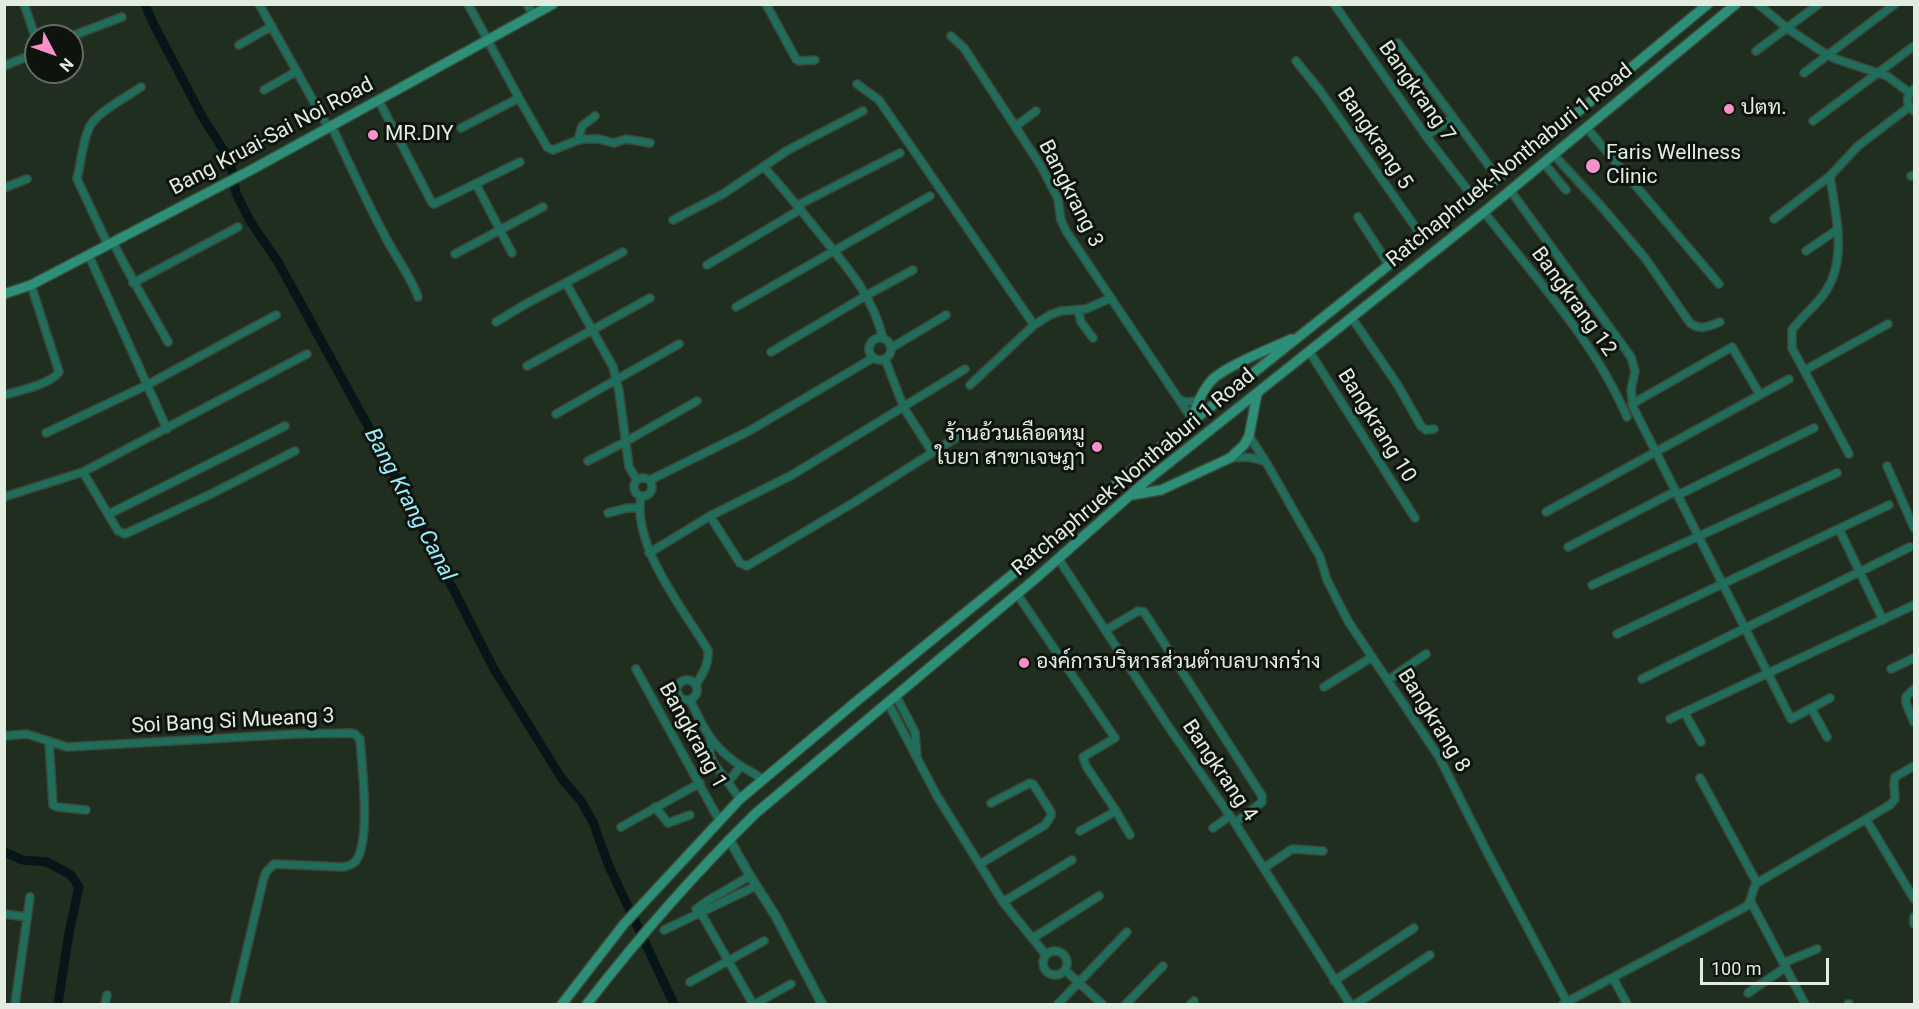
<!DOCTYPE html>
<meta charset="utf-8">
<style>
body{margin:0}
#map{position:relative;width:1919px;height:1009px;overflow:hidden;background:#1f2e1e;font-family:Roboto,sans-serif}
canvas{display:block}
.frame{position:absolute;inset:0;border:6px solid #e2ece1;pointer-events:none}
.north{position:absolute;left:24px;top:24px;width:60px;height:60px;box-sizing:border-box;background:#0e140d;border:2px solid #636a62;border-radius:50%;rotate:131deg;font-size:16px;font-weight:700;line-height:24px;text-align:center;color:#e2ece1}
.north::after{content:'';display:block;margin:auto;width:21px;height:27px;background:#f890cc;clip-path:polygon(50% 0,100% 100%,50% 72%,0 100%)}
.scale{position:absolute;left:1700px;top:958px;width:129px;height:27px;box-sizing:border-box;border:3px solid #e2ece1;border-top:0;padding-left:8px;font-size:18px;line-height:21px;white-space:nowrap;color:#e2ece1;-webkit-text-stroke:4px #0e140d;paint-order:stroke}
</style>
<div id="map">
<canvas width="1919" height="1009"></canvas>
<div class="frame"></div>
<div class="north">N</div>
<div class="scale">100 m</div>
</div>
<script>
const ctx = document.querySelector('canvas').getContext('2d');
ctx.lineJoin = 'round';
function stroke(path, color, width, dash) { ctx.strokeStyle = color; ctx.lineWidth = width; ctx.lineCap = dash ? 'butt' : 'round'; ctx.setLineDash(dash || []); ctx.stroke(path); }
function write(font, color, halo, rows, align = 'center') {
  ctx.font = font + ' Roboto,Sarabun,sans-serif'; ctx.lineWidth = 6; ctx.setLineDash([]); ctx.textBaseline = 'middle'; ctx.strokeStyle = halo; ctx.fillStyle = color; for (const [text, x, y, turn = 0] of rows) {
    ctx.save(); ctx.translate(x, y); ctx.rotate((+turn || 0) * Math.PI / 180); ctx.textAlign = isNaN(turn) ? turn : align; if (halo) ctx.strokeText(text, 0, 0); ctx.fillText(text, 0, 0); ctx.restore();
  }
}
const canal = new Path2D(`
 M145,4L153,23L203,118L230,160L236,193L250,221L278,262L397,479L494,669L562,779L581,801L593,822L608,864L674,1004
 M4,852L23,860L47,862L71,875L79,887L69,933L58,1004`);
const minor = new Path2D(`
 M24,4L36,39
 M259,4L329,129
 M527,4L533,15
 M766,4L796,59L799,61L815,60
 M1334,4L1426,136L1473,197
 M1758,4L1787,28L1821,51L1836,59L1887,76L1910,93
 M72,36L122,17
 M951,36L964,48L1041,166L1058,199L1061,220L1066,231L1192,419
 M1398,43L1498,178
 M239,45L272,26
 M1756,51L1819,4
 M1296,61L1321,92L1423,238
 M4,66L36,53
 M1804,73L1895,4
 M857,84L879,100L1034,325
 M1914,89L1910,93C1906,100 1907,106 1914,111
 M264,90L297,71
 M519,98L547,147L553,150L578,140L585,139H599L614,143L626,139L650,143
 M379,101L432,203L434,204L520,162
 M1813,121L1914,46
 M1016,126L1036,111
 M332,127C350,165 367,203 387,240C397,259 411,277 418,297
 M1586,127L1719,284
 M461,128L519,98L468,4
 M1426,136L1453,118
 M578,140L582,126L595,116
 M1553,154L1601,206L1645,258L1690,323C1700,331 1709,326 1720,322
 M1543,162L1566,190
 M764,167C784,189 802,212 821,235C849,270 871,293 883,338
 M1911,176L1914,175
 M476,184L512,253
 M4,188L27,179
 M1510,190L1631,357L1635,371L1631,390L1633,407L1791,719L1830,698
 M798,205L900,153
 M1484,212C1534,276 1595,342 1627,417
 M1358,217L1389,265
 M1774,219L1830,176
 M673,220L723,194L788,150L863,111
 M113,242C130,277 150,309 168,342
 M108,245L77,179C81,162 82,144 89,128C95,113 127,97 141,87
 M1806,251L1838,229
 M455,254L543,207
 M89,256L167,429
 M707,265L801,209
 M133,283L238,227
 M566,283L613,367L619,391L629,467L637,480
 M736,307L930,196
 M1078,310L1081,322L1093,338
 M1352,318L1397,384L1421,426L1426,430L1434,429
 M496,322L524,305L623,252
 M869 349a11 11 0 1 1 22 0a11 11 0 1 1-22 0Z
 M891,348L946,315
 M1309,351L1415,518
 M771,352L867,295L913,270
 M885,359L904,408L932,452
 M527,366L650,298
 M1805,370L1888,324
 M970,385L1034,325L1050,315L1061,311L1086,309L1111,298
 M4,395C19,391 51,384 59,372L31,285
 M1179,399L1185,402L1199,401
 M1632,404L1732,347L1760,395
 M556,414L679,344
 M46,433L147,385L276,315
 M1249,436L1266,462L1320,557L1327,580L1348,621L1439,757L1486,850L1567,1002
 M1849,454L1792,348V330C1802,316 1817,305 1826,291C1848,257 1835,213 1830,176L1858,146L1909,107
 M1230,458C1244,457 1253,456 1266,462
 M588,461L625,442L697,401
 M1887,466L1914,528
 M83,472L118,531L125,534L213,493L295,451
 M634 487a9 9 0 1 1 18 0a9 9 0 1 1-18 0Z
 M650,480L749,431L873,358
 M1678,495L1814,428
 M641,496C632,546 683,609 708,650C709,665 703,673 696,685
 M4,497L83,472L307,354
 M1546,512L1789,379
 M608,513L627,508H639
 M109,514L285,426
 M710,516L740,563L747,566L853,503L965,432
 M1839,529L1883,620
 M1568,547L1676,491
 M649,553L710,516L792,475L965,369
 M1058,558L1168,726L1235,823L1350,1004
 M1592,585L1837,473
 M1017,594L1115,738L1083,757L1086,766L1116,811L1080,831
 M1106,630L1138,611L1144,612L1262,796V802L1235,823
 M1617,634L1889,505
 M636,669L719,820
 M1891,669L1914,658
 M1642,679L1910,547
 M1388,680L1426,654
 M677 690a10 10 0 1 1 20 0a10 10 0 1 1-20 0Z
 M1324,687L1372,657
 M1914,689L1906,697V703L1914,722
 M896,696L915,732L917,756
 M690,700C703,727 710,743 735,762C744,769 754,772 763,780
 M888,703L937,796L1003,902L1046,955
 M1811,708L1827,737
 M1684,712L1701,742
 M1670,719L1914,605
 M4,736L27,734L67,747L296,734L350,733L355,734L360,739C362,767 371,839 356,861C352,865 349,866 343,867L274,864L266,872L263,881L234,1004
 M710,740V754L713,762L740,799
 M49,741L53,805L57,807L86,810
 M1700,778L1757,883
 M728,782L741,766
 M655,807L668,823L690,815
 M1116,811L1130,835
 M1866,819L1914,899
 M621,827L700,783
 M1213,828L1230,816
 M980,864L1045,825L1051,816V812L1033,784L1030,783L991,803
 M1264,868L1292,849L1323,851
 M1003,902L1072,860
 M1751,902L1805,1004
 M698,908L753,1004
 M696,909L707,901L750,876
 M4,914L27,917
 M1914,917V924
 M664,930L756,886
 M1033,938L1099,896
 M1043 963a12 12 0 1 1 24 0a12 12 0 1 1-24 0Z
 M1783,963L1817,949
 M1065,970L1102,1004
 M1613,978L1627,1004
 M1334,981L1414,928
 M690,982L764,941
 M1748,993L1786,967
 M15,1004L30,897
 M105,1004L107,995
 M755,1004L791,984
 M1058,1004L1127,932
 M1126,1004L1163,966
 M1191,1004L1194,1001
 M1356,1004L1430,955
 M1563,1004L1747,906C1753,899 1751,890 1757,883L1890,805L1895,799L1894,783L1895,777L1914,766
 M1848,1004H1849`);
const tertiary = new Path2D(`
 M729,839L750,876L775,915L822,1004`);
const secondary = new Path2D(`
 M4,294L31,285L253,169L553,4
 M1190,424C1195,410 1201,392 1211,381C1223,367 1272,348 1291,339
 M1132,495L1161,490L1230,458L1244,445L1249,436L1257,394
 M562,1004L624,924L740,799L858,700L1024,565L1134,468L1498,178L1708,4
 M587,1004C639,937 695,873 756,813L1035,579L1145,482L1484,212L1736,4`);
const markers = [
 [1729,109,6,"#f890cc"],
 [373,135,6,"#f890cc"],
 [1593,166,8,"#f890cc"],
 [1097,447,6,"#f890cc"],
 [1024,663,6,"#f890cc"]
];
const streetNames = [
 ["Bangkrang 7",1416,92,55],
 ["Bang Kruai-Sai Noi Road",272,137,-28],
 ["Bangkrang 5",1374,139,56],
 ["Ratchaphruek-Nonthaburi 1 Road",1510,166,-39],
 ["Bangkrang 3",1070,194,63],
 ["Bangkrang 12",1573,302,54],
 ["Bangkrang 10",1376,426,58],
 ["Ratchaphruek-Nonthaburi 1 Road",1134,473,-40],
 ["Bangkrang 8",1433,721,58],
 ["Soi Bang Si Mueang 3",233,722,-3],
 ["Bangkrang 1",692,736,61],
 ["Bangkrang 4",1219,771,56]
];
const poiNames = [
 ["ปตท.",1741,109],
 ["MR.DIY",385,135],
 ["Faris Wellness",1606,154],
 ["Clinic",1606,178],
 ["ร้านอ้วนเลือดหมู",1085,435,"right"],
 ["ใบยา สาขาเจษฎา",1085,459,"right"],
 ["องค์การบริหารส่วนตำบลบางกร่าง",1036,663]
];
const waterNames = [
 ["Bang Krang Canal",409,505,62]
];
stroke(canal, '#051518', 9);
stroke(minor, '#3a4939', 10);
stroke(tertiary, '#3a4939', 11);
stroke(secondary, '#3a4939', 12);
stroke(minor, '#206d5c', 7);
stroke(tertiary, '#206d5c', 8);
stroke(secondary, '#2d8f78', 9);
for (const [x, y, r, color] of markers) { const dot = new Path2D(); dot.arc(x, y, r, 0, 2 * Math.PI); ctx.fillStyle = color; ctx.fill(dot); stroke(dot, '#0e140d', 2); }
write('21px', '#e2ece1', '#0e140d', streetNames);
write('21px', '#e2ece1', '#0e140d', poiNames, 'left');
write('italic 22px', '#94eef9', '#0e140d', waterNames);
</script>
